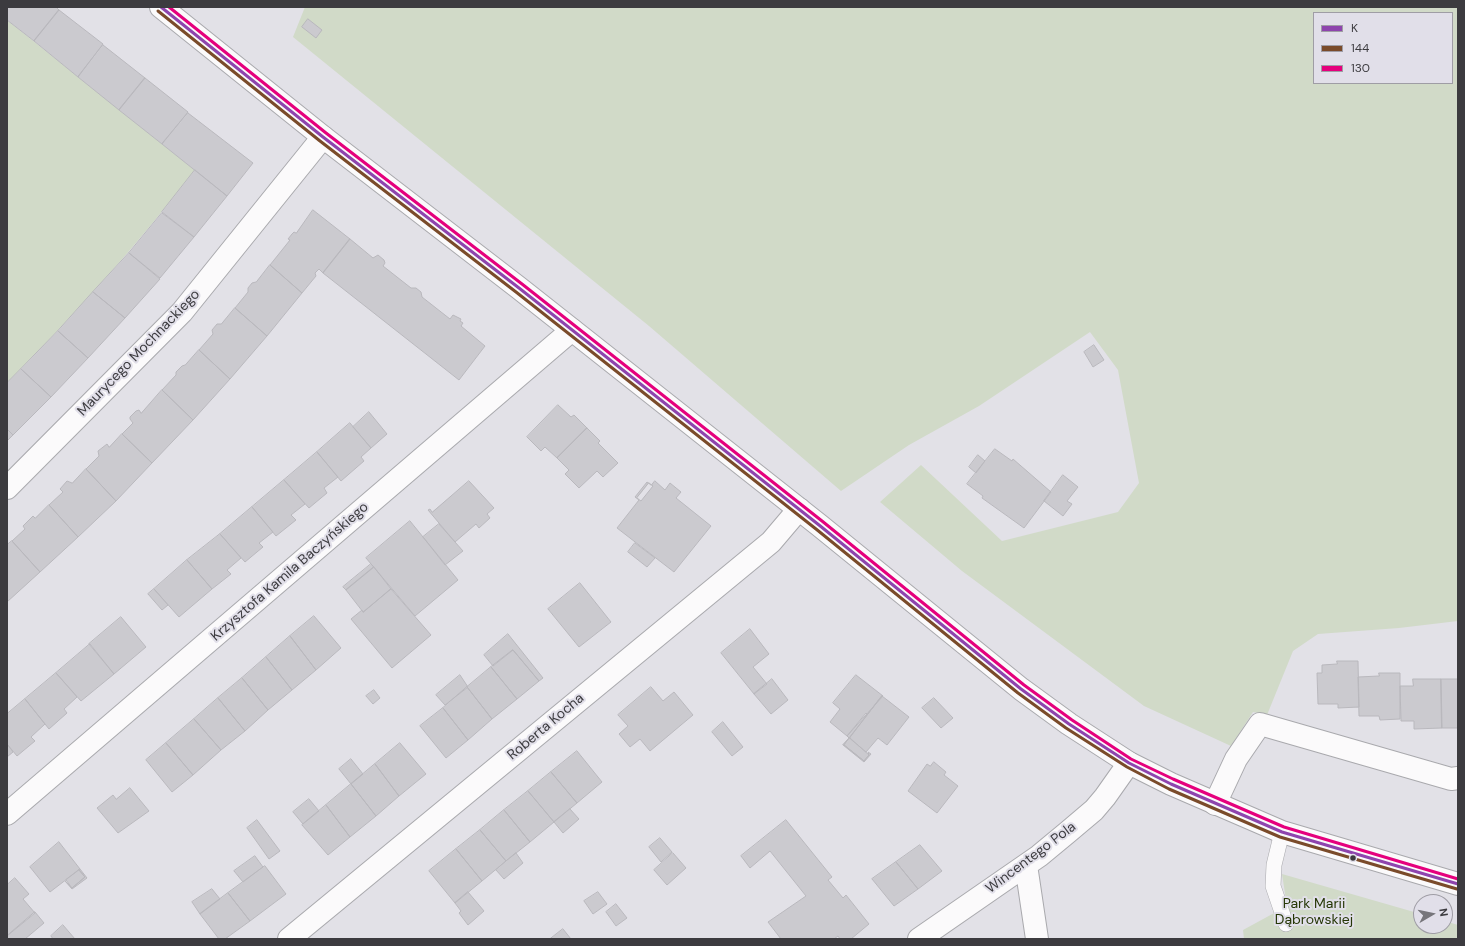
<!DOCTYPE html>
<meta charset="utf-8">
<style>
body{margin:0}
#map{position:relative;width:1465px;height:946px;overflow:hidden;background:#e2e1e7;font-family:"DM Sans",sans-serif}
canvas{display:block}
.frame{position:absolute;inset:0;border:8px solid #3c3b3f;pointer-events:none}
.legend{position:absolute;left:1313px;top:12px;width:140px;height:72px;box-sizing:border-box;background:#e1dfe9;border:1px solid #9f9da5;margin:0;padding:5px 7px;list-style:none;font-size:12px;color:#3c3b3f}
.legend li{display:flex;align-items:center;gap:8px;height:20px}
.legend b{width:20px;border:1px solid #9f9da5}
.north{position:absolute;left:1413px;top:894px;width:40px;height:40px;box-sizing:border-box;background:#e1dfe9;border:1px solid #9f9da5;border-radius:50%;rotate:81deg;font-size:11px;font-weight:700;line-height:16px;text-align:center;color:#3c3b3f}
.north::after{content:'';display:block;margin:auto;width:14px;height:18px;background:#76757a;clip-path:polygon(50% 0,100% 100%,50% 72%,0 100%)}
</style>
<div id="map">
<canvas width="1465" height="946"></canvas>
<div class="frame"></div>
<ul class="legend">
<li><b style="height:5px;background:#8e44ad"></b>K</li>
<li><b style="height:5px;background:#7a4b2a"></b>144</li>
<li><b style="height:5px;background:#e5007d"></b>130</li>
</ul>
<div class="north">N</div>
</div>
<script>
const ctx = document.querySelector('canvas').getContext('2d');
ctx.lineJoin = 'round';
function fill(path, color) { ctx.fillStyle = color; ctx.fill(path, 'evenodd'); }
function stroke(path, color, width, dash) { ctx.strokeStyle = color; ctx.lineWidth = width; ctx.lineCap = dash ? 'butt' : 'round'; ctx.setLineDash(dash || []); ctx.stroke(path); }
function write(font, color, halo, rows, align = 'center') {
  ctx.font = font + ' "DM Sans",sans-serif'; ctx.lineWidth = 4; ctx.setLineDash([]); ctx.textBaseline = 'middle'; ctx.strokeStyle = halo; ctx.fillStyle = color; for (const [text, x, y, turn = 0] of rows) {
    ctx.save(); ctx.translate(x, y); ctx.rotate((+turn || 0) * Math.PI / 180); ctx.textAlign = isNaN(turn) ? turn : align; if (halo) ctx.strokeText(text, 0, 0); ctx.fillText(text, 0, 0); ctx.restore();
  }
}
const green = new Path2D(`
 M305,7H1458V621L1399,628L1318,634L1293,651L1267,715L1253,712L1231,746L1144,706L962,571L880,502L921,465L1002,541L1118,512L1139,483L1118,370L1090,332L979,406L909,445L841,491L649,326L293,37ZM1314,13H1452V83H1314Z
 M7,20L195,170C137,245 74,316 7,383Z
 M1282,874L1421,914V926H1445V921L1458,925V939H1244L1243,930L1287,906Z`);
const building = new Path2D(`
 M7,7H56L59,10L34,41L7,20Z
 M59,10L103,44L78,77L34,41Z
 M308,19L322,30L316,38L302,27Z
 M103,45L145,78L119,110L78,77Z
 M145,78L188,112L162,144L119,110Z
 M188,113L253,163L227,196L162,144Z
 M195,170L227,196L194,237L162,212Z
 M313,210L350,239L323,273L319,269L315,273L316,276L302,293L270,265L290,240L288,239L292,234L294,232L296,233Z
 M162,213L194,237L160,278L129,253Z
 M350,239L373,258L378,255L384,260L385,263L383,266L411,288H416L421,292L422,297L450,319L453,315L461,319L460,321L463,323L461,326L485,346L459,380L323,273Z
 M129,253L160,279L125,318L93,292Z
 M270,265L302,293L267,336L235,308L248,292V288L252,283L256,282Z
 M93,292L125,318L88,358L58,331Z
 M235,308L267,336L230,379L199,350L213,334L212,330L217,324H221Z
 M58,331L88,358L51,397L21,369Z
 M1094,345L1104,360L1093,367L1084,352Z
 M199,350L230,379L193,420L162,390L176,375V372L182,366L185,365Z
 M21,369L51,397L13,435L7,429V383Z
 M162,390L193,420L152,463L122,434L133,423L130,419V417L136,411L139,410L141,413Z
 M558,405L571,417L574,415L587,428L557,458L545,447L541,451L527,437Z
 M369,412L387,434L371,448L353,427Z
 M350,423L371,448L361,457L364,461L341,481L317,452Z
 M587,428L600,441L598,443L618,463L603,477L597,471L579,488L565,474L569,470L557,458Z
 M7,429L13,435L7,441Z
 M122,434L152,463L116,501L86,469L99,456L98,451L107,444L109,447Z
 M995,449L1012,461L1013,459L1051,492L1024,528L982,498L983,496L967,484Z
 M317,452L338,477L324,488L327,493L309,508L284,480Z
 M978,455L985,461L976,473L969,467Z
 M86,469L116,501L78,537L49,505L63,492L60,489L67,481L72,483Z
 M1063,475L1078,487L1067,501L1072,504L1063,516L1044,501Z
 M284,480L305,504L291,515L296,520L276,536L252,507Z
 M469,481L494,508L487,514L490,518L479,528L476,524L455,542L428,510L430,509L432,512Z
 M655,481L665,490L670,483L681,492L676,498L711,526L674,572L617,528L639,500L635,497L647,482L651,485Z
 M649,483L653,486L641,501L637,498Z
 M49,505L78,537L40,572L12,541L25,529L23,526L33,516L35,518Z
 M252,507L273,532L259,543L263,547L245,562L220,534Z
 M410,521L458,580L415,616L366,558Z
 M439,524L463,551L445,565L423,537Z
 M220,534L241,558L227,570L231,574L212,589L187,560Z
 M12,541L40,572L7,602V545Z
 M635,543L655,558L647,567L628,552Z
 M187,560L212,589L179,617L154,589Z
 M371,564L374,567L346,590L343,587Z
 M374,567L391,589L363,612L346,590Z
 M580,583L611,622L579,647L548,609Z
 M154,589L168,605L162,610L148,594Z
 M391,589L431,635L392,668L351,619L362,610L363,612Z
 M314,616L341,648L316,670L290,636Z
 M121,617L146,647L114,674L89,644Z
 M750,629L769,654L753,667L767,684L754,694L721,653Z
 M508,634L543,678L539,681L513,650L493,666L484,655Z
 M290,636L316,670L292,690L266,657Z
 M90,644L114,674L81,701L56,673Z
 M513,650L539,681L517,699L491,667Z
 M266,657L292,690L268,710L242,678Z
 M1337,661H1358L1359,707L1338,708V704H1318L1317,673H1322V665L1337,664Z
 M491,667L517,699L492,719L467,687Z
 M56,673L77,697L64,709L67,713L49,729L25,699Z
 M1379,673H1400V719L1380,720L1379,716H1359L1358,677L1379,676Z
 M460,675L468,687L445,705L436,695Z
 M856,675L883,696L847,736L830,722L840,709L833,703Z
 M242,678L268,710L245,731L218,698Z
 M772,679L788,700L771,714L754,694Z
 M1413,679H1441L1442,728L1414,729V721H1401L1400,686H1413Z
 M1441,679H1458V728H1442Z
 M467,687L492,719L468,740L443,708Z
 M651,687L663,701L674,692L693,715L650,751L640,739L630,747L619,734L628,726L618,715Z
 M374,690L380,698L373,704L366,696Z
 M882,696L909,717L887,745L878,738L866,752L847,736L849,738Z
 M882,696L849,738L847,736L866,713L867,714Z
 M218,698L245,731L221,750L194,719Z
 M934,698L953,718L941,728L922,708Z
 M25,699L45,724L31,737L35,741L17,756L7,744V714Z
 M443,708L468,740L446,758L420,726Z
 M194,719L221,750L193,775L166,743Z
 M723,722L743,747L732,756L712,732Z
 M849,738L844,745L864,761L869,755L868,752L871,754L864,762L843,745Z
 M850,738L869,755L864,761L844,745Z
 M166,743L193,775L172,792L146,760Z
 M400,743L426,774L399,796L375,764Z
 M7,744L13,752L7,757Z
 M577,751L602,782L577,803L551,772Z
 M351,759L363,774L351,784L339,769Z
 M934,762L946,772L944,775L958,786L937,813L908,791L927,764L930,766Z
 M375,764L399,796L376,816L351,784Z
 M551,772L577,803L554,822L528,791Z
 M351,784L376,816L350,837L326,805Z
 M130,788L149,811L118,833L97,808L113,795L116,799Z
 M528,791L554,822L530,842L504,810Z
 M309,799L319,811L303,824L293,812Z
 M326,805L350,837L328,855L302,825Z
 M570,809L579,819L563,833L554,822Z
 M504,810L530,842L506,861L480,830Z
 M257,820L280,851L269,859L247,828Z
 M786,820L832,877L828,880L843,898L846,895L869,924L851,939H840L838,936L834,939H781L768,922L806,896L770,851L750,868L741,856Z
 M480,830L506,861L482,881L456,849Z
 M660,838L672,852L661,862L649,847Z
 M59,842L80,869L50,892L30,867Z
 M920,845L942,871L918,889L896,862Z
 M456,849L482,881L455,903L429,871Z
 M516,853L523,863L504,879L496,870Z
 M673,853L686,868L667,885L654,870Z
 M255,856L263,867L243,882L234,871Z
 M896,862L918,889L894,906L872,879Z
 M265,866L286,894L250,921L228,893Z
 M80,869L87,878L72,889L65,881L72,888L85,877L79,870Z
 M79,870L85,877L72,888L66,880Z
 M15,878L29,894L23,899L35,913L7,936V885Z
 M212,889L220,899L200,914L192,902Z
 M468,892L484,911L468,925L459,913L461,911L455,903Z
 M598,892L607,904L593,914L584,901Z
 M228,893L250,921L225,939H219L200,914Z
 M616,904L627,918L616,926L606,912Z
 M35,912L44,923L25,939H7V936Z
 M63,925L75,939H53L51,936Z
 M563,929L571,939H550Z`);
const lane = new Path2D(`
 M1282,832L1274,865L1273,886L1286,924`);
const street = new Path2D(`
 M7,488L182,312L323,137
 M1215,804L1236,759L1260,724L1451,779L1458,778
 M7,814L572,330
 M1026,865L1037,939
 M289,939L771,542L799,509
 M919,939L1039,856L1068,832L1094,810L1105,797L1129,763`);
const secondary = new Path2D(`
 M161,7L323,137L519,288L819,525L1021,689L1069,724L1129,763L1171,784L1282,832L1458,884`);
const bus1 = new Path2D(`
 M161,7L323,137L519,288L819,525L1021,689L1069,724L1129,763L1171,784L1282,832L1458,884`);
const bus2 = new Path2D(`
 M158,11L320,141L516,292L816,529L1018,693L1066,728L1127,767L1169,789L1280,837L1457,889`);
const bus3 = new Path2D(`
 M169,7L326,133L522,284L822,521L1024,685L1072,720L1131,759L1173,779L1284,827L1458,879`);
const markers = [
 [1353,858,3.5,"#3c3b3f"]
];
const streetNames = [
 ["Maurycego Mochnackiego",139,353,-46],
 ["Krzysztofa Kamila Baczyńskiego",290,572,-41],
 ["Roberta Kocha",546,727,-40],
 ["Wincentego Pola",1031,858,-37]
];
const parkNames = [
 ["Park Marii",1314,904],
 ["Dąbrowskiej",1314,920]
];
fill(green, '#d1dac8');
fill(building, '#cbcacf');
stroke(building, '#b9b8bd', 1);
stroke(lane, '#a9a9ad', 16);
stroke(street, '#a9a9ad', 24);
stroke(secondary, '#a9a9ad', 24);
stroke(lane, '#fbfafb', 15);
stroke(street, '#fbfafb', 22);
stroke(secondary, '#fbfafb', 22);
stroke(bus1, '#8e44ad', 3);
stroke(bus2, '#7a4b2a', 3);
stroke(bus3, '#e5007d', 3);
for (const [x, y, r, color] of markers) { const dot = new Path2D(); dot.arc(x, y, r, 0, 2 * Math.PI); ctx.fillStyle = color; ctx.fill(dot); stroke(dot, '#e1dfe9', 1.5); }
write('14px', '#3c3b3f', '#e1dfe9', streetNames);
write('14px', '#263706', '#e1dfe9', parkNames);
</script>
